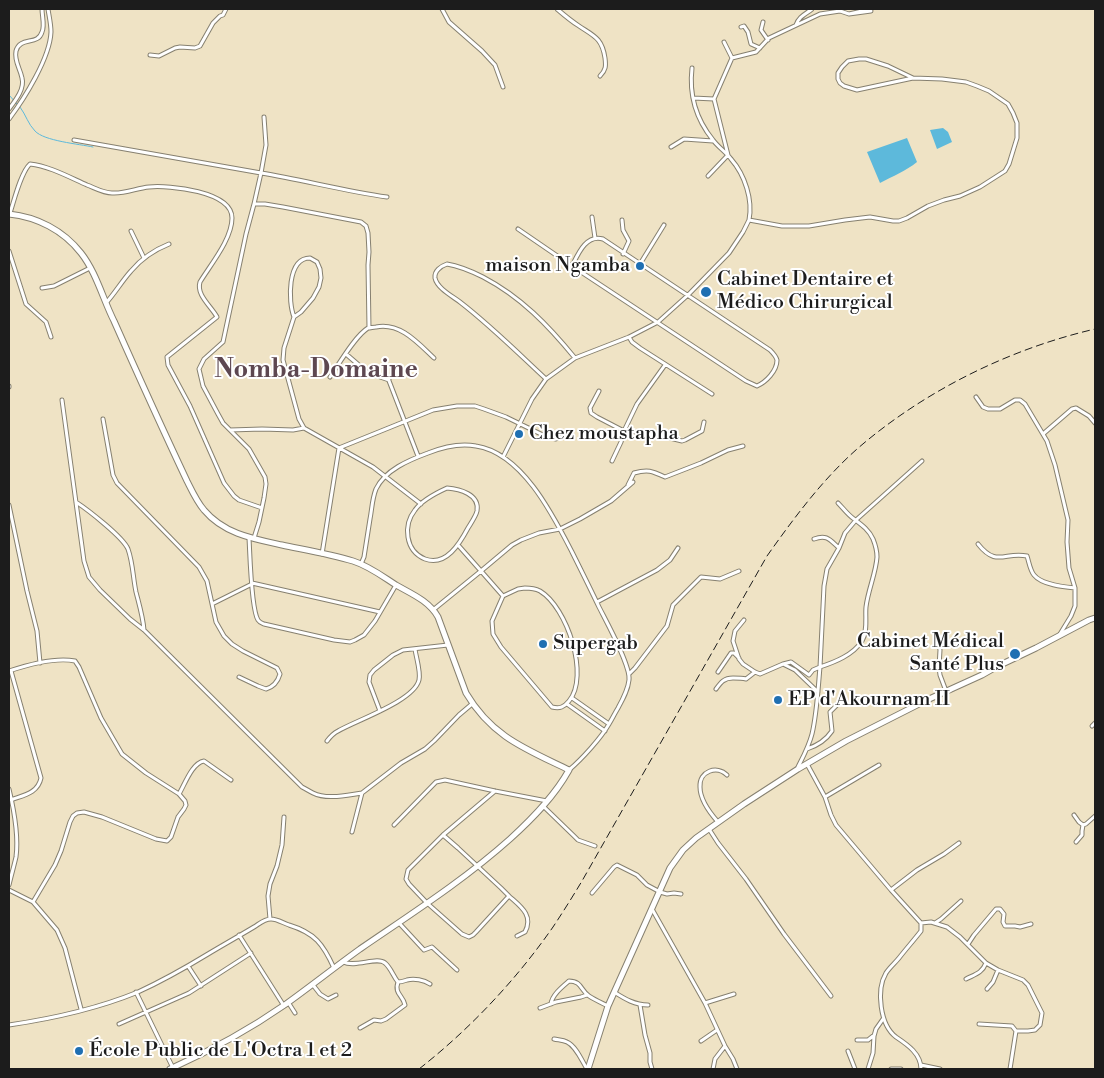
<!DOCTYPE html>
<meta charset="utf-8">
<style>
body{margin:0}
#map{position:relative;width:1104px;height:1078px;overflow:hidden;background:#efe3c5;font-family:"Libre Bodoni",serif}
canvas{display:block}
.frame{position:absolute;inset:0;border:10px solid #1c1c1c;pointer-events:none}
</style>
<div id="map">
<canvas width="1104" height="1078"></canvas>
<div class="frame"></div>
</div>
<script>
const ctx = document.querySelector('canvas').getContext('2d');
ctx.lineJoin = 'round';
function fill(path, color) { ctx.fillStyle = color; ctx.fill(path, 'evenodd'); }
function stroke(path, color, width, dash) { ctx.strokeStyle = color; ctx.lineWidth = width; ctx.lineCap = dash ? 'butt' : 'round'; ctx.setLineDash(dash || []); ctx.stroke(path); }
function write(font, color, halo, rows, align = 'center') {
  ctx.font = font + ' "Libre Bodoni",serif'; ctx.lineWidth = 4; ctx.setLineDash([]); ctx.textBaseline = 'middle'; ctx.strokeStyle = halo; ctx.fillStyle = color; for (const [text, x, y, turn = 0] of rows) {
    ctx.save(); ctx.translate(x, y); ctx.rotate((+turn || 0) * Math.PI / 180); ctx.textAlign = isNaN(turn) ? turn : align; if (halo) ctx.strokeText(text, 0, 0); ctx.fillText(text, 0, 0); ctx.restore();
  }
}
const water = new Path2D(`
 M943,128L948,132L952,142L937,149L930,130Z
 M907,138L917,162C906,171 893,176 880,183L867,152Z`);
const stream = new Path2D(`
 M9,95L17,104
 M20,107C26,115 28,124 35,131C44,141 79,144 93,147`);
const street = new Path2D(`
 M442,9L449,22L482,51L495,65L503,87
 M557,9C564,15 571,21 579,26C594,36 602,38 605,58C606,66 606,70 600,76
 M763,22L761,30L768,40
 M796,25C799,16 806,14 812,9
 M741,27L744,26L748,32L751,44L760,48
 M150,55L159,56L175,48L180,47L195,48L200,46L213,23L220,16L223,15L226,9
 M732,58L756,52L769,38L820,14L840,11L849,14L862,11H871L849,14
 M692,68C689,94 696,119 713,140C718,147 726,152 731,159C745,175 753,200 749,220
 M693,98L714,99
 M9,109C15,101 25,89 22,78C20,68 14,61 16,51C20,36 38,46 42,32C45,26 42,16 42,9
 M9,119C24,99 50,58 51,32C51,24 49,16 48,9
 M74,140L261,173L266,145L264,117
 M671,147L684,139L713,141
 M708,176L728,155L714,99L732,58L724,42
 M254,204L261,173C303,180 345,191 387,197
 M10,213C14,201 21,172 30,164C49,166 69,177 87,185C95,188 103,193 112,193C125,194 137,188 149,187C169,185 232,191 232,218C232,239 211,264 200,282C196,295 211,306 217,317L167,357L168,365L190,406L224,483L234,496L239,500L262,508
 M592,217L595,238
 M622,220L623,230L629,241L623,254
 M518,229L572,266C578,254 586,234 603,239L770,350C773,353 776,356 777,360C777,371 766,382 757,386L746,381L572,266
 M131,231L144,258
 M9,251L26,304L46,322L51,337
 M640,264L664,225
 M42,288L54,286L90,268
 M106,303C115,293 122,281 131,271C141,259 154,250 169,244
 M294,317C288,302 287,258 310,258L317,262L320,269L321,278L319,287L313,298L301,312L294,317L284,348L283,360L299,419L304,428L373,467L421,504
 M629,337L632,342L640,348L712,394
 M346,354L368,373L389,380
 M386,373L418,456
 M330,377C339,364 355,336 368,328C370,328 374,327 376,327C400,322 418,343 434,358
 M546,379C518,353 490,325 460,302C452,296 437,288 435,278C434,271 441,266 447,264C459,266 471,271 483,277C521,297 548,325 575,358
 M9,387V386
 M599,391L590,408L591,413L597,417L624,431L649,433L682,441L685,440L702,431L704,422
 M976,397L983,407L988,409H1000L1015,400H1020L1025,404L1047,441L1055,465L1068,520L1067,542L1069,568L1075,588V606L1071,616L1060,634
 M62,400L84,561L89,577L100,590L130,619L144,630L302,787C306,789 309,791 313,793C327,800 347,795 362,793
 M103,419L113,475L117,483L199,567L207,581L216,622L224,636L232,644L243,651L277,668L280,674C278,681 273,687 266,689L258,686L239,677
 M230,430L262,429L293,430L304,428
 M1043,434L1072,409L1076,408L1089,416L1095,423
 M503,457L532,399L546,379L575,358L629,337L658,322L688,295L729,253L743,232L749,220L782,226H809L845,220L870,217L893,221H899L907,218L928,206L944,200L960,196L980,187L1005,171L1009,164L1017,138V123L1013,113L1008,104L989,91L977,86L966,82L942,79L913,78L857,90L844,86L840,83L838,79V73L842,67L848,61L859,59H866L888,66L913,78
 M612,461L621,442L624,431L637,404L665,365
 M628,485L634,473C648,469 652,471 665,477L701,463L728,450L743,446
 M447,488C459,489 480,494 477,511C476,516 471,523 468,528C460,543 446,567 425,559C405,551 403,525 415,510C422,500 436,493 447,488Z
 M76,502C88,510 123,537 128,549C133,563 133,578 136,592C139,604 143,617 144,630
 M9,505L27,591L37,631L40,663
 M249,538C250,554 251,609 258,620C260,623 261,623 264,624L334,640L350,642L355,640L364,635L375,621L396,585
 M254,538L259,522L264,498L266,484L265,477L249,449L223,423L218,414L203,386L199,369L204,359L223,342L246,234L254,204H265L283,207L361,222L366,226L368,233L369,252L368,265L369,328
 M814,539C827,534 830,540 839,548
 M978,544C997,568 1005,551 1027,556C1029,562 1030,570 1034,575C1042,585 1064,587 1075,588
 M322,554L339,448L433,410L457,406H475L484,409L506,417L547,437L556,439L568,435
 M361,564L364,557C366,544 368,532 370,519C372,509 372,499 376,489C385,470 409,460 428,453C443,447 460,443 476,446C522,453 553,515 572,552C581,570 590,588 599,607C606,621 631,666 629,680C628,690 623,699 618,708C615,713 612,719 609,724C601,738 582,759 569,770
 M252,583L380,612
 M525,588C530,588 536,589 540,591C567,607 590,676 569,701C564,707 560,709 552,707L501,647L493,634L492,621L503,596L518,589Z
 M503,596L481,571L512,545L521,540L539,533L560,529L580,519L611,501L633,482
 M597,602L657,570L670,560L678,548
 M212,604L252,584
 M433,610L481,571L458,545
 M744,620L735,631L733,641L739,659L743,664L755,672L760,674L783,664L791,662L809,675L813,670L820,667L824,586L827,569L839,548L845,533L856,520L922,461
 M936,633L940,650L939,667L940,675L946,691
 M783,664L795,670L818,692
 M9,671C27,665 56,657 75,661L79,667L101,718L122,754L146,773L179,794L185,801L186,805L184,809L178,817L171,837L167,841L156,839L102,817L84,812L77,813L73,816L70,822L61,851L55,865L33,902
 M11,671L41,778C38,793 24,795 11,800
 M718,672L731,653H734L739,658
 M629,674L635,668L667,626L673,605L701,577L720,579L739,571
 M716,689C721,682 724,678 733,678C738,678 742,678 746,679L755,672
 M572,698L609,724
 M567,704L605,731
 M380,711L369,682L370,675L374,670L393,655L403,650L448,645
 M1092,726L1095,723
 M327,741C330,737 334,733 338,731C357,720 414,701 419,680C421,672 416,657 415,649
 M807,749C816,746 826,740 832,731L830,712L838,704
 M807,764L825,797L831,815L836,825L891,890L921,923L931,922L947,927L960,937L986,963L998,970L1023,980L1028,985L1042,1013L1040,1025L1035,1030L1028,1031H1016
 M798,767C803,757 809,746 812,734C817,713 818,689 820,667C835,662 853,655 862,641C868,631 865,617 866,607C868,590 876,573 877,557C877,551 875,544 873,539C869,530 862,525 854,519C848,515 843,508 838,503
 M9,789C14,810 19,835 16,857C14,866 11,876 9,885
 M179,794C185,784 192,763 204,761L231,780
 M825,797L879,765
 M543,806L574,836L578,840L595,846
 M1074,815L1079,822L1083,825L1086,824L1095,816
 M718,822C710,813 700,799 700,787C699,771 717,765 727,775
 M394,825L436,782L445,780L495,791L547,801
 M709,829L718,843L746,879L784,934L831,996
 M352,832L362,793L401,763L425,749L434,741L459,715L472,704
 M443,835L458,848L501,888L509,896L476,932L473,935L469,937L462,934L427,903L409,884L406,879L408,870L443,835L495,791
 M1076,842L1082,835V831L1083,825
 M9,890L33,902L57,930L65,948L81,1009
 M891,890L917,870L944,854L959,843
 M592,893L614,867L617,865L637,875L647,885L660,892L667,894L674,893L681,894
 M509,896C520,906 534,915 525,932L517,936
 M652,909L705,1003L725,1046L733,1059L737,1069
 M270,919L268,896L270,884L277,866L282,845L284,817
 M399,923L424,950L432,947L457,970
 M921,923V931C914,940 906,949 899,958C895,963 890,967 886,973C876,990 880,1025 896,1037C908,1045 921,1054 921,1069
 M935,923L941,919L961,901
 M239,935L284,1006
 M968,944L974,935L996,909H1000L1004,914L1003,922L1005,926H1015L1020,927L1031,924
 M343,962C356,968 377,956 385,963C391,968 393,976 398,982C402,982 404,981 407,980C414,978 424,980 430,984
 M188,966L201,986
 M966,979C976,974 982,973 986,963
 M313,985L320,994L328,999L336,995
 M987,989L993,982L998,970
 M136,992L173,1068
 M614,992C625,999 635,1005 648,1005
 M288,1002L295,1013
 M705,1003L734,994
 M551,1004C552,995 562,987 569,981C582,981 580,990 589,996C595,1000 602,1003 608,1006
 M640,1005L645,1035L650,1053V1062L652,1069
 M540,1008L556,1002L581,997L587,995
 M119,1024L189,993L251,953
 M979,1024L1012,1026L1016,1031L1010,1069
 M9,1025C50,1019 99,1008 138,992C162,981 185,968 208,954C223,945 239,936 254,927C259,924 264,919 271,919C277,919 283,923 289,925C315,933 323,944 334,968
 M360,1028L374,1020L381,1021L386,1019L405,1005C403,995 394,994 398,982
 M554,1039C558,1040 563,1040 567,1042C576,1046 582,1061 587,1069
 M857,1040H868L873,1036
 M701,1041L717,1030
 M848,1051L855,1069
 M921,1065L940,1069
 M713,1069L715,1059L725,1046
 M868,1069L873,1053L874,1036L876,1029L883,1019
 M891,1069H901`);
const secondary = new Path2D(`
 M9,214C37,217 63,230 81,253C96,272 103,299 114,321C138,375 162,428 187,481C192,491 197,502 204,510C224,534 254,539 282,545C306,550 330,554 353,561C369,566 382,576 396,585C412,594 429,601 438,617L466,693C492,737 526,749 569,770C554,797 532,819 510,839C463,881 411,914 360,949C335,967 311,986 286,1004C250,1029 210,1051 170,1069
 M588,1069L608,1006L670,868L683,850L696,838L744,804L798,769L846,741L927,700L982,675L996,667L1036,648L1089,620L1095,618`);
const rail = new Path2D(`
 M419,1069C470,1029 516,980 553,927C563,912 573,896 582,881L767,556C794,518 822,480 857,449C924,391 1009,349 1095,329`);
const markers = [
 [640,266,5,"#1f6fb2"],
 [706,292,6,"#1f6fb2"],
 [519,434,5,"#1f6fb2"],
 [543,644,5,"#1f6fb2"],
 [1015,654,6,"#1f6fb2"],
 [778,700,5,"#1f6fb2"],
 [79,1051,5,"#1f6fb2"]
];
const poiNames = [
 ["maison Ngamba",630,266,"right"],
 ["Cabinet Dentaire et",717,280],
 ["Médico Chirurgical",717,303],
 ["Chez moustapha",529,434],
 ["Cabinet Médical",1004,642,"right"],
 ["Santé Plus",1004,665,"right"],
 ["Supergab",553,644],
 ["EP d'Akournam II",788,700],
 ["École Public de L'Octra 1 et 2",89,1051]
];
const districtNames = [
 ["Nomba-Domaine",316,371]
];
fill(water, '#5db9db');
stroke(stream, '#5db9db', 1);
stroke(street, '#868070', 5);
stroke(secondary, '#868070', 7);
stroke(street, '#fff', 3);
stroke(secondary, '#fff', 5);
stroke(rail, '#1c1c1c', 1, [8, 4]);
for (const [x, y, r, color] of markers) { const dot = new Path2D(); dot.arc(x, y, r, 0, 2 * Math.PI); ctx.fillStyle = color; ctx.fill(dot); stroke(dot, '#fff', 2); }
write('20px', '#1c1c1c', '#fff', poiNames, 'left');
write('bold 25px', '#5d4750', '#fff', districtNames);
</script>
